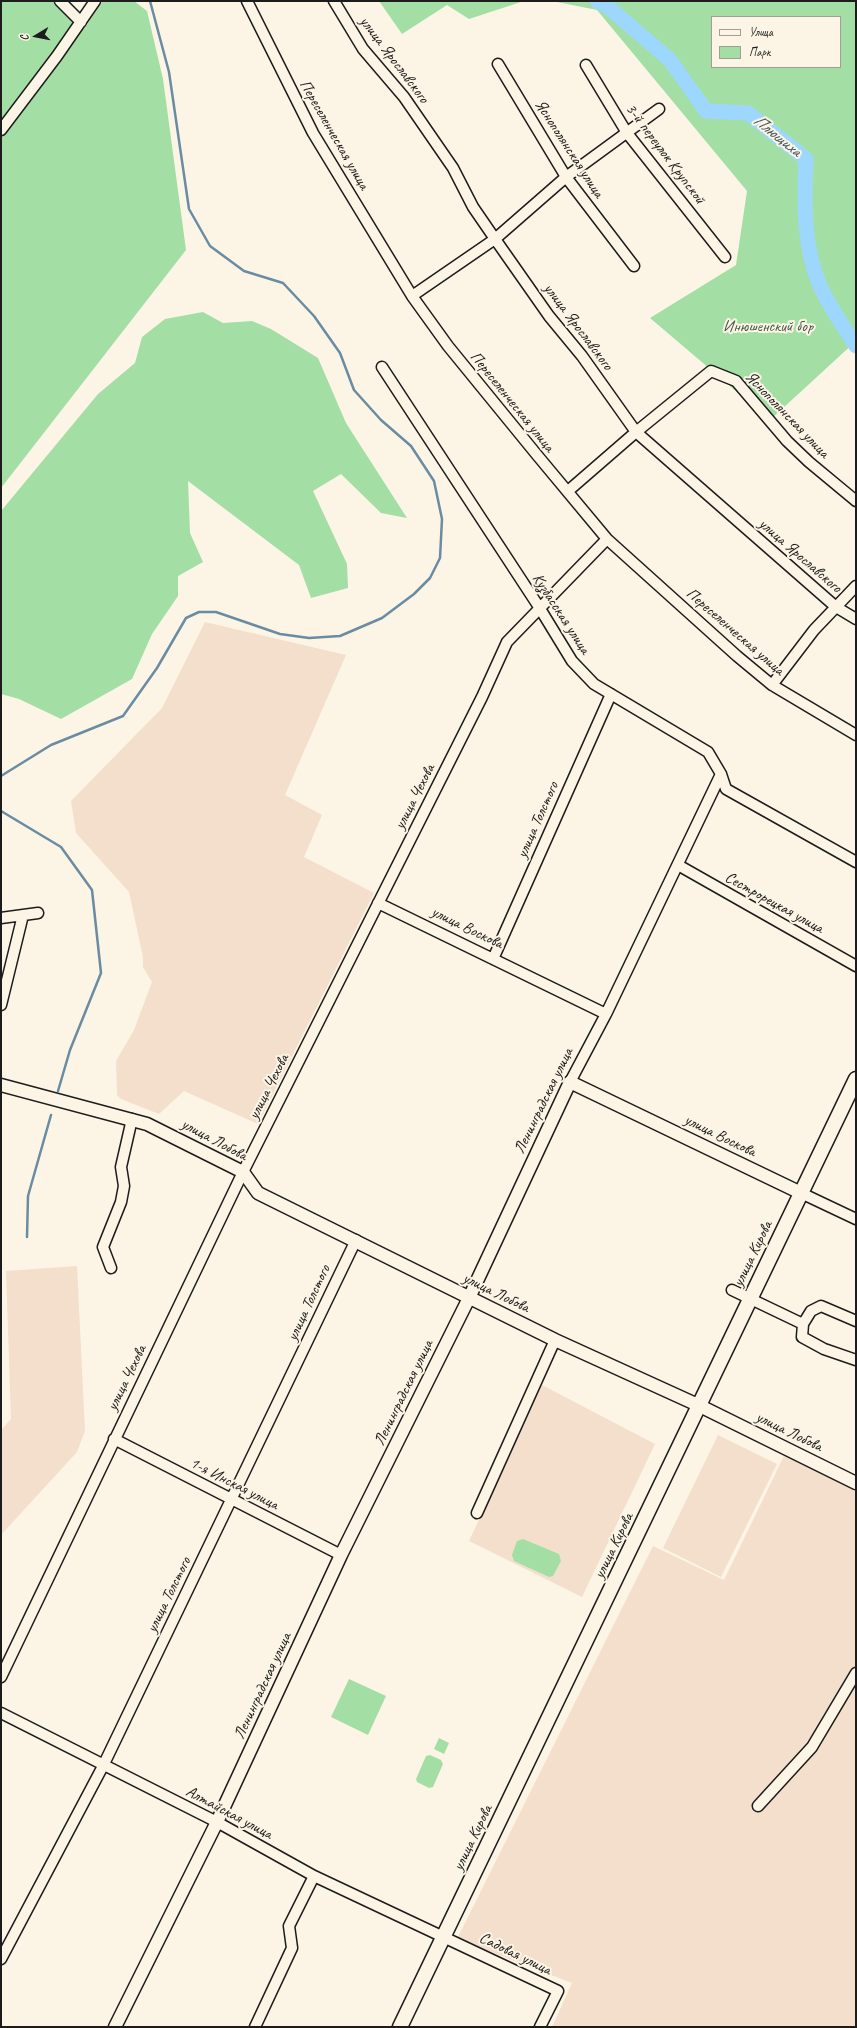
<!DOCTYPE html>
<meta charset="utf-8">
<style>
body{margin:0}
#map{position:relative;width:857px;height:2028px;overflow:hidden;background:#fcf5e5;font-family:Caveat,sans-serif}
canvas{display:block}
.frame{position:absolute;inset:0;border:2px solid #1c1c1c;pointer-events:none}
.legend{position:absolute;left:711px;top:16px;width:130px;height:52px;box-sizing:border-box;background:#fcf5e5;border:1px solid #a29e95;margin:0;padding:5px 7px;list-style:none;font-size:12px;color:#1c1c1c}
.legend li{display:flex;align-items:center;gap:8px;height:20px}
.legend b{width:20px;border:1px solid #a29e95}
.north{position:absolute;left:16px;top:16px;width:40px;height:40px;-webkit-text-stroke:3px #fcf5e5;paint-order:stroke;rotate:260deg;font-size:11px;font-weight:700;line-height:16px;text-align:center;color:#1c1c1c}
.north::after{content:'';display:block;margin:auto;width:14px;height:18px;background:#1c1c1c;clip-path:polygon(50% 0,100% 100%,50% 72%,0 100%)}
</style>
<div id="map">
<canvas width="857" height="2028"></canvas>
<div class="frame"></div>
<ul class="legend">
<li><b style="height:5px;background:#fcf5e5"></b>Улица</li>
<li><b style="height:11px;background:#a3dea4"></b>Парк</li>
</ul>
<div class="north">С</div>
</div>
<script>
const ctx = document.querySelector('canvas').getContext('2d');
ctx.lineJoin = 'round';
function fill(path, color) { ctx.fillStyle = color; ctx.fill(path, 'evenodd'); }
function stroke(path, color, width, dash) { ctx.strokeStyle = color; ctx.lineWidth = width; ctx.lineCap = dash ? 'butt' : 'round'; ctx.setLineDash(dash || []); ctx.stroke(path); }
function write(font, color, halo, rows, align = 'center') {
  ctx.font = font + ' Caveat,sans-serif'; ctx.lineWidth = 4; ctx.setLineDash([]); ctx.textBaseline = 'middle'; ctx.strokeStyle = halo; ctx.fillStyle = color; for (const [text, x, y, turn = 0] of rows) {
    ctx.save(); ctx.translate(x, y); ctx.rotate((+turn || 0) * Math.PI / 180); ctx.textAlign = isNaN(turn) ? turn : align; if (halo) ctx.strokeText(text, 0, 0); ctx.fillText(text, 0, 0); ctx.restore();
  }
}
const built = new Path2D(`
 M205,622L346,655L285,795L322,815L304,857L374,893L258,1124L184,1091L159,1114L121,1099L117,1095L116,1061L134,1030L152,982L143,967V957L129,892L76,833L71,801L162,708Z
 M77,1266L85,1431L77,1452L1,1535V1430L11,1419L6,1271Z
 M542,1385L655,1444L582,1597L469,1541Z
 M718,1435L777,1464L721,1577L663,1548Z
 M784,1456L856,1489V2027H552L572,1983L457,1939L653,1546L724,1580Z`);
const green = new Path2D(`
 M1,1H52L65,14L84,29L103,1H134L147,11L163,79L186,250L1,488Z
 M379,1H524L469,19L447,5L402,34Z
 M552,1H856V341L770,420L650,318L736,265L747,191L597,10ZM712,17H840V67H712Z
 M203,312L223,323L252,321L271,329L318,358L346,423L407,518L381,513L341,474L313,491L347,564L348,588L311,598L299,565L188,481L190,533L203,562L178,576V596L152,634L132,679L61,719L19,699L1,694V511L98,394L135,363L142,337L165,319Z
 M523,1539L559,1554L561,1561L553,1576L549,1577L514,1561L512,1555L517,1541Z
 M349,1679L386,1696L368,1735L331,1717Z
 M439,1738L449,1743L444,1754L434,1749Z
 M430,1755L441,1760L443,1764L433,1787L429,1788L417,1782L416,1779L426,1756Z`);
const stream = new Path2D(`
 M1,776L51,745L123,716L157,668L186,618L199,612H216L280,634L309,638L340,636L382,618L414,594L430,578L440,558L442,519L434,481L411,446L381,420L354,390L340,353L314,316L283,283L244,271L210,246L189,209L169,72L150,1
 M1,811L61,847L92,890L101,973L70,1050L58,1091
 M27,1237L28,1196L51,1115`);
const river = new Path2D(`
 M597,1L607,6L670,60L706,111L748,113L806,159C804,202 803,246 820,286C829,306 844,327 856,346`);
const minor = new Path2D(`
 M60,1L81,22
 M247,1L313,133L412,296L448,346L537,455L607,539L737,656L772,685L856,735
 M334,1L363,49L404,97L453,168L473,207L495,239L549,316L582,356L636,432L836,607L856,619
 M498,64L566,177L634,266
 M586,65L627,133L725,257
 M1,130L57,56L95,1
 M412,296L495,239L566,177L659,109
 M382,367L539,607L572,661L594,684L708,752L721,774L726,789L856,862
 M568,491L636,432L711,371L736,381L787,441L809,462L856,501
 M772,685L814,630L856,586
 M678,865L856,966
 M378,903L606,1014
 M1,918L38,913
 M493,959L611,694
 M1,1005L23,915
 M570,1082L606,1014L721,774
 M801,1193L856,1219
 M111,1268L103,1247L121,1202L124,1186L121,1167L132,1119
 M732,1290L803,1324L802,1337L824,1349L856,1360
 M803,1324L811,1311L821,1306L856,1321
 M114,1439L341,1555
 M477,1513L555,1340
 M1,1677L243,1172L482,697L507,642L607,539
 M1,1713L217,1822L314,1876L558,1991L540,2027
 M758,1806L812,1747L856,1673
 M1,1959L103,1766L356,1240
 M255,2027L292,1948L289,1926L314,1876`);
const tertiary = new Path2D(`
 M1,1085L147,1124L243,1172L258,1193L555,1340L700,1406L856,1483
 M115,2027L217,1822L341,1555L469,1298L570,1082L801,1193`);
const secondary = new Path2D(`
 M400,2027L856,1079`);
const streetNames = [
 ["улица Ярославского",394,60,53],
 ["Переселенческая улица",334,135,60],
 ["Яснополянская улица",569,149,57],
 ["3-й переулок Крупской",665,154,53],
 ["улица Ярославского",578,327,53],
 ["Переселенческая улица",512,402,51],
 ["Яснополянская улица",787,415,46],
 ["улица Ярославского",800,556,41],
 ["Кузбасская улица",561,614,57],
 ["Переселенческая улица",735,632,41],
 ["улица Чехова",415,797,-63],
 ["улица Толстого",538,820,-66],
 ["Сестрорецкая улица",774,903,29],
 ["улица Воскова",467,928,26],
 ["улица Чехова",269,1087,-63],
 ["Ленинградская улица",544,1101,-64],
 ["улица Воскова",720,1136,26],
 ["улица Лобова",214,1140,28],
 ["улица Кирова",753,1254,-64],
 ["улица Лобова",496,1293,26],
 ["улица Толстого",309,1303,-65],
 ["улица Чехова",127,1378,-64],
 ["Ленинградская улица",404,1393,-64],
 ["улица Лобова",789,1432,26],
 ["1-я Инская улица",234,1484,27],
 ["улица Кирова",614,1546,-64],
 ["улица Толстого",169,1595,-64],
 ["Ленинградская улица",263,1686,-65],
 ["Алтайская улица",229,1813,28],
 ["улица Кирова",473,1838,-64],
 ["Садовая улица",515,1954,26]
];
const parkNames = [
 ["Инюшенский бор",768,327]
];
const waterNames = [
 ["Плющиха",777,136,39]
];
fill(built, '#f3dfcc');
fill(green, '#a3dea4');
stroke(stream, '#698ca3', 2.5);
stroke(river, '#9dd7fd', 15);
stroke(minor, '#1c1c1c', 13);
stroke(tertiary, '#1c1c1c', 15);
stroke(secondary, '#1c1c1c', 17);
stroke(minor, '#fcf5e5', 10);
stroke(tertiary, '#fcf5e5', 12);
stroke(secondary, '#fcf5e5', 14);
write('16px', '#1c1c1c', '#fcf5e5', streetNames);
write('16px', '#445645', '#fcf5e5', parkNames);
write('italic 17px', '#435460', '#fcf5e5', waterNames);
</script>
